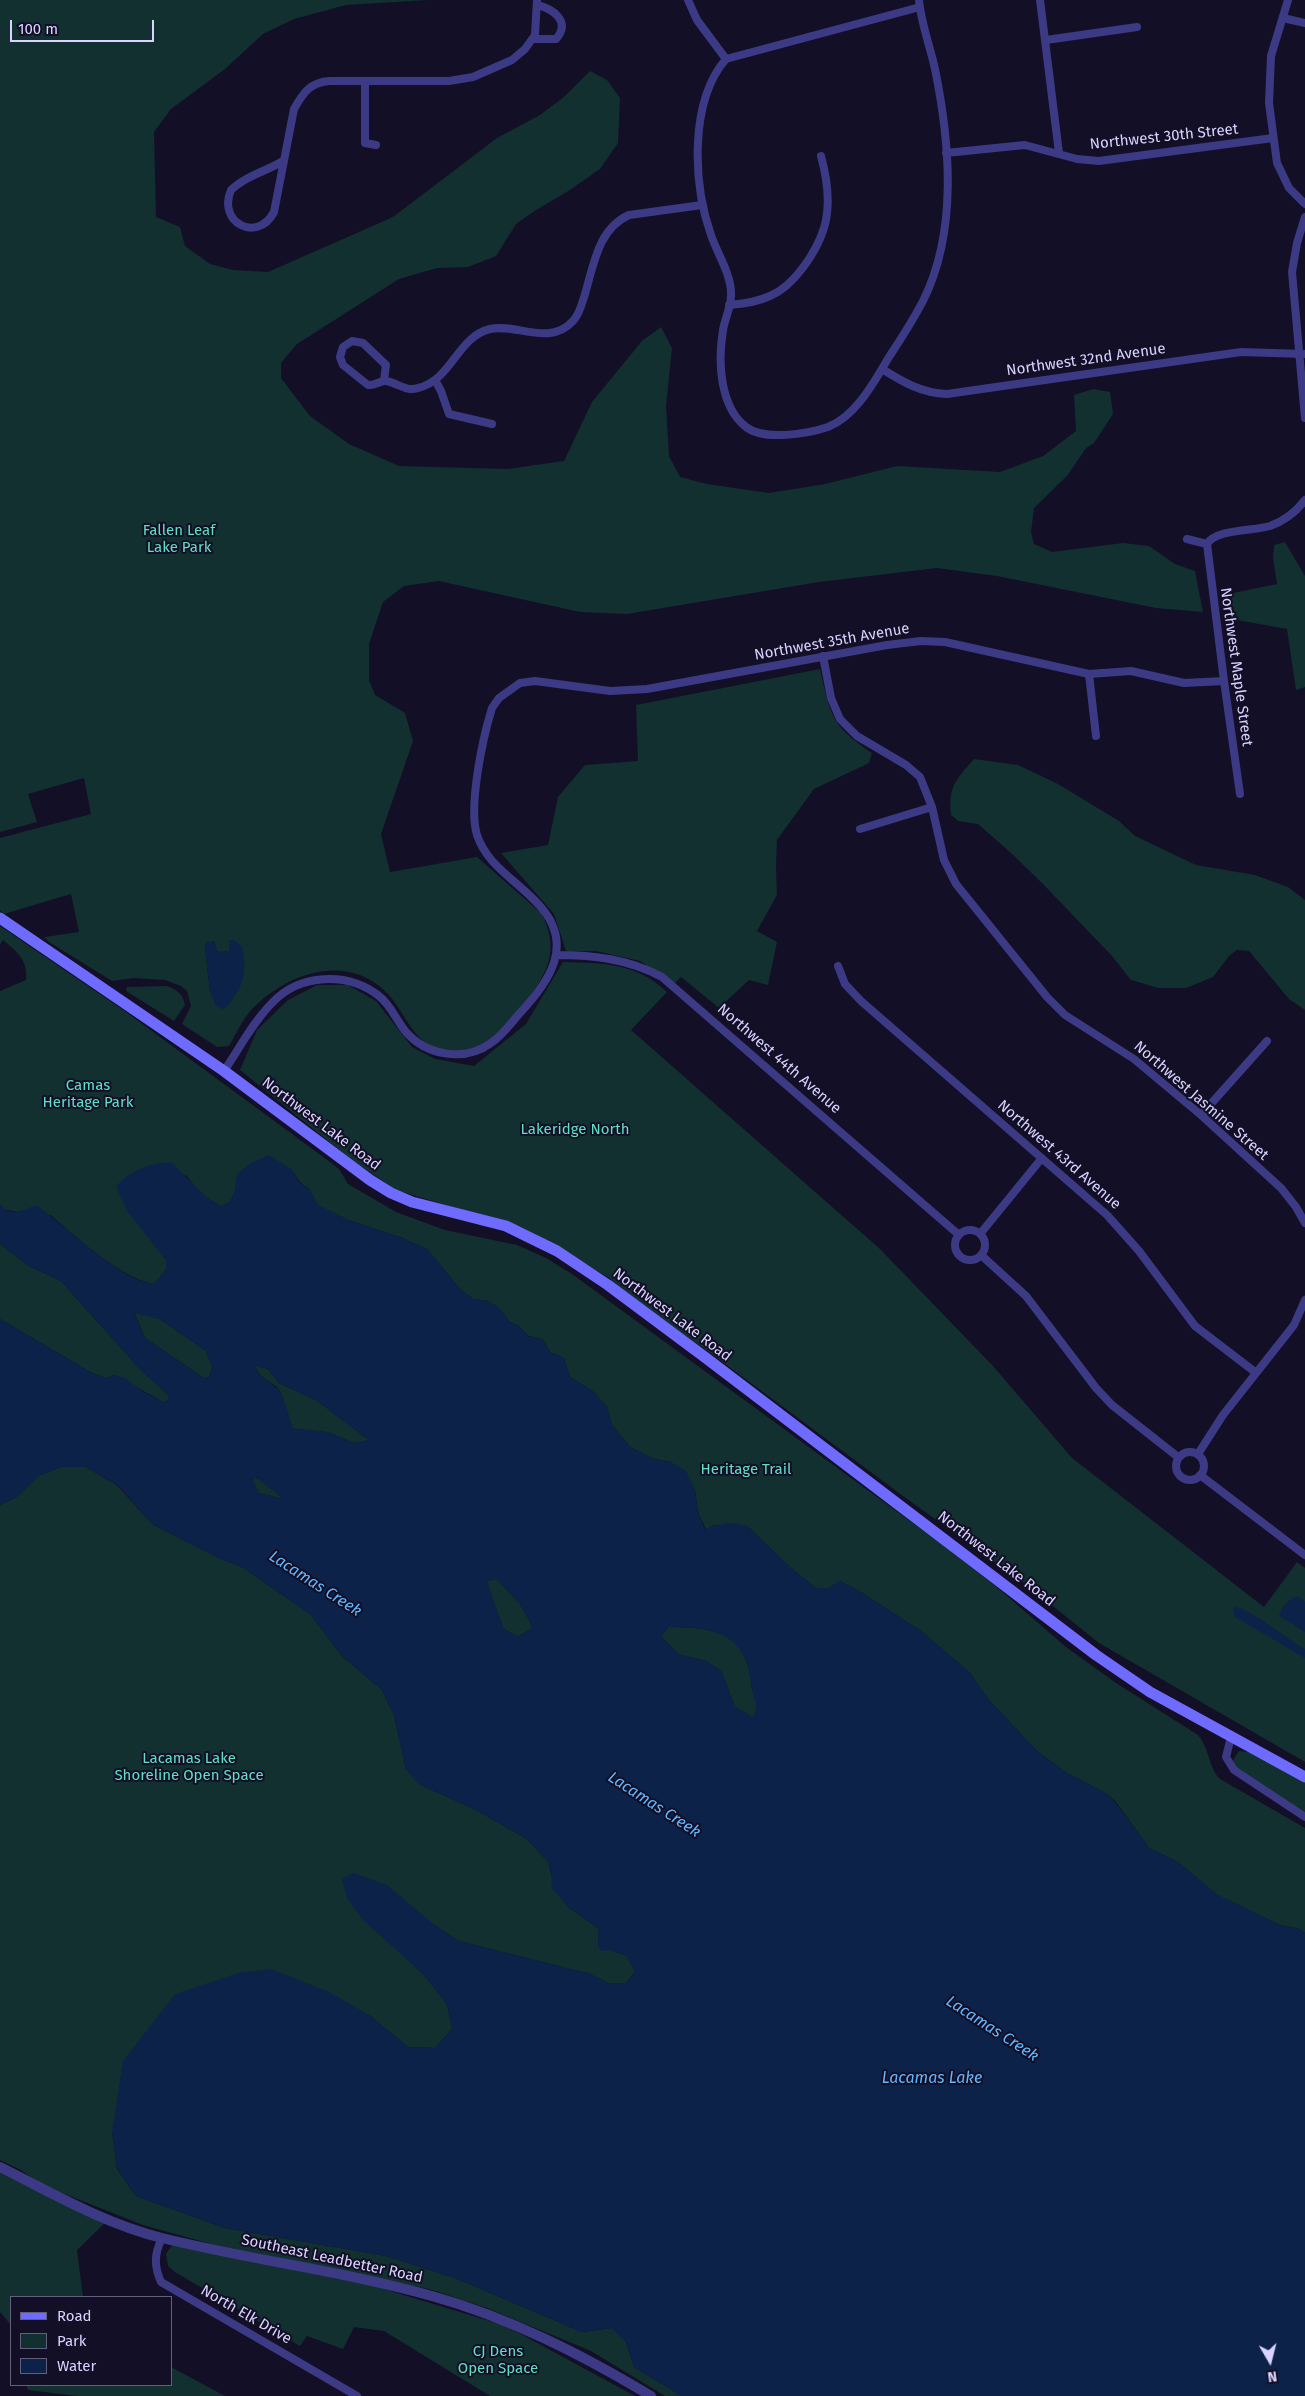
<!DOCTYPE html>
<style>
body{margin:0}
#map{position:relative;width:1305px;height:2396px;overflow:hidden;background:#130f26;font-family:"Fira Sans",sans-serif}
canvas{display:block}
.legend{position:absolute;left:10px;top:2296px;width:162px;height:90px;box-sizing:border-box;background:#130f26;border:1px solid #625e7d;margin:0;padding:6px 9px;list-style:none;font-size:15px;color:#d9d4ff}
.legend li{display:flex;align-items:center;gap:10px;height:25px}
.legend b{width:25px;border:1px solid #625e7d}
.north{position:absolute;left:1245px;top:2336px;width:50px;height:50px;-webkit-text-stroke:4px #130f26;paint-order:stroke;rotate:172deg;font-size:14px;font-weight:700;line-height:20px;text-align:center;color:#d9d4ff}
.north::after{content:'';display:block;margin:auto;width:18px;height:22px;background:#d9d4ff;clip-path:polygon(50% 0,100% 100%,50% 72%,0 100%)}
.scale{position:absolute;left:10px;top:20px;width:144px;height:22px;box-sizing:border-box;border:2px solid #d9d4ff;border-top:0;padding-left:6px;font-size:15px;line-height:18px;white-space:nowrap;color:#d9d4ff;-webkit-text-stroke:4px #130f26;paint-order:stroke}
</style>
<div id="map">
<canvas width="1305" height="2396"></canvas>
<ul class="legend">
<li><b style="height:6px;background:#6f6bff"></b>Road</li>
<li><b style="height:14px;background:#12302f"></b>Park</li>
<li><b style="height:14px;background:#0c2248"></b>Water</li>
</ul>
<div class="north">N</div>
<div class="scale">100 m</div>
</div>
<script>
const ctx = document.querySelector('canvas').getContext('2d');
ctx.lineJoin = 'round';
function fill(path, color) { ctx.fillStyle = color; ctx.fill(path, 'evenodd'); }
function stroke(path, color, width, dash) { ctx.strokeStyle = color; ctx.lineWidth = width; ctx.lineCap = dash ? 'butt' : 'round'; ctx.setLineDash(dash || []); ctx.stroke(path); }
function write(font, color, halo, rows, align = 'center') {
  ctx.font = font + ' "Fira Sans",sans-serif'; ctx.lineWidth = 4; ctx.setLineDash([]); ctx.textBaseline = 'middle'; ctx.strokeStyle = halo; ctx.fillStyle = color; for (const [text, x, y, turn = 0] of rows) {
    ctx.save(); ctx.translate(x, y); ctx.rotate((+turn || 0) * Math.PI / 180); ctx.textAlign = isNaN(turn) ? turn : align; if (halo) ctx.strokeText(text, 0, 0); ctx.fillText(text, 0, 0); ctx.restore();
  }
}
const green = new Path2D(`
 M0,0H428L346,5L294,19L263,34L225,69L171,109L154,132L156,217L180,227L185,246L210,264L233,270L268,272L393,217L497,138L540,115L564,97L590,71L607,80L620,98L618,143L600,169L570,190L536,210L516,224L496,256L468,267L437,268L399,279L297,344L281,363V378L310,416L349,444L399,466L508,469L564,461L592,402L642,341L661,327L672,348L666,406L669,456L680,477L707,484L769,493L825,484L897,466L1000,472L1043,456L1076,431L1074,395L1093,389L1110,392L1113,414L1094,443L1086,448L1067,476L1034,508L1031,532L1034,544L1052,552L1123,543L1149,546L1175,564L1195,571L1203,612L1156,608L997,576L937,568L819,582L627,614L580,612L439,581L404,586L383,602L369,644V680L375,695L405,713L413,741L381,834L390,872L477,857L541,913C549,927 553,944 549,960C544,982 510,1026 492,1039C480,1048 464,1052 449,1051C413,1049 407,1012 385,991C345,952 285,974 251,1010C242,1021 236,1034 229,1046L217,1047L182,1024L191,1006L187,991L181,986L165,980L133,978L112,981L49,942L44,937L79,932L71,894L4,914L0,910V838L91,814L84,778L28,794L37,822L0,832ZM214,941L217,952L230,951L210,992L205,947L206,943Z
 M1285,542L1305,576V687L1296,690L1287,629L1231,619L1228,594L1277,584L1273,558L1274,545Z
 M820,669C831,717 831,725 872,753L869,763L814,789L777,840L776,867L777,895L757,931L777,942L768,985L749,980L719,1008L681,977L674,984L640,961L596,951H566L554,914L501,853L548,845L558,797L585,765L638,761L636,705Z
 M974,759L1018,765L1058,784L1119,821L1135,836L1196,865L1255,875L1288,887L1305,900V1010L1289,999L1249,951L1237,950L1229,956L1213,977L1186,988H1158L1131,980L1112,956L1042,883L1011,853L978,824L958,821L951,815C948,786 956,780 974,759Z
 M0,926L126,1012L326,1159L339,1169L348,1184L396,1212L445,1230L517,1245L546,1258L572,1274L940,1543L999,1589L1066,1647L1116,1683L1198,1735C1210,1749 1208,1767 1220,1779L1305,1828V1933L1297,1928L1280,1925L1217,1895L1178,1862L1149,1848L1116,1802L1107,1794L1067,1773L1037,1751L988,1699L970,1673L921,1631L856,1589L840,1581L829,1588H816L791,1568L747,1526L732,1524L712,1526L706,1530L698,1512L695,1490L671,1462L654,1459L630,1447L612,1425L607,1407L594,1392L570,1377L564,1358L550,1352L543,1339L528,1336L518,1325L510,1322L499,1308L488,1301L473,1299L461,1290L427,1249L400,1237L348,1220L317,1205L310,1190L300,1182L291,1169L238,1174L235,1191L229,1203L220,1206L200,1193L186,1175L152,1242L166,1260V1270L155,1283C130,1285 70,1233 51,1215L20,1213L4,1209L0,1204V991L26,980C28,961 18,952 3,940L0,945Z
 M563,962C603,963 637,963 667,992L631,1030L880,1249L993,1366L1072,1458L1264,1607L1297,1562L1305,1568V1762L1099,1643L1024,1583L903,1496L709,1352L648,1310L608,1277L523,1228L396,1190L349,1158L240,1070L257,1030L288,1000L317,985H348L376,1001L412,1047L435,1059L474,1066L526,1024Z
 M168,986C178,991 183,994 185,1005L174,1021L126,991L127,987Z
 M0,1244L29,1266L61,1281L138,1367L168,1395V1400L163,1402L115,1375L106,1378L92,1373L0,1319Z
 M134,1312L160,1319L206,1351L212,1366L210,1377L204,1378L145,1338Z
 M255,1365L268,1369L279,1383L316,1400L369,1440L354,1443L327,1432L293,1429C289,1419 283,1394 277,1387C268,1380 258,1377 255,1365Z
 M61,1467H86L118,1486L152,1524L221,1559L242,1567L310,1614L342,1656L382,1690L394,1715L406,1769L419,1784L478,1811L527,1839L549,1863L552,1879L568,1907L599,1929L598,1945L627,1956L635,1972L626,1983H608L590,1974L459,1941L436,1926L395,1947L424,1975L447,2004L452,2029L435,2048L408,2047L369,2015L112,2132L117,2169L136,2196L225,2228L386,2256L455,2278L582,2332L612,2328L626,2342L634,2367L682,2396H665L591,2351L487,2308L429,2289L215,2245L143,2225L42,2185L21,2170L0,2160V1505L18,1496L38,1476Z
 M255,1478L259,1479L284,1499L259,1493L252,1480Z
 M497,1579L520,1604L533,1628L517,1637L503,1628L486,1581Z
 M668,1627C717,1627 747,1633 752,1688C753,1694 757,1697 757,1703C758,1707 755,1713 754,1718L735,1707L721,1671L706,1661L678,1654L661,1636Z
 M1239,1751L1248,1752L1305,1781V1815L1234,1768C1232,1761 1234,1757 1239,1751Z
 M0,2171L108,2220L77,2250L83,2297H11V2325L0,2312Z
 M173,2244L374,2286L506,2326L635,2396H490L384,2331L354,2327L343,2349L307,2336L300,2346L175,2272L168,2266L166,2254Z
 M171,2367L225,2396H77L28,2390L26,2385H171Z`);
const water = new Path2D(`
 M229,940H234L242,947C246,966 246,980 234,997C231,1002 229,1006 223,1009L216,1006L210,992L205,947L206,943L214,941L217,951H229Z
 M269,1155L291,1169L299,1182L310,1190L318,1205L348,1220L400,1237L427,1249L461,1290L473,1299L488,1301L499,1308L510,1322L518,1325L528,1336L543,1339L550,1352L564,1358L570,1377L594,1392L607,1407L612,1425L630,1447L654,1459L671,1462L686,1471L695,1490L698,1512L705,1530L712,1526L732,1523L747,1526L791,1568L816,1588H829L840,1581L856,1589L921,1631L970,1673L988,1699L1037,1751L1067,1773L1107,1794L1116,1803L1149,1848L1178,1862L1218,1895L1280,1925L1297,1928L1305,1933V2396H682L634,2367L626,2342L612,2328L582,2332L455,2278L386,2256L225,2228L136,2196L117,2168L112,2132L123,2061L175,1994L238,1973L271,1969L329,1992L369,2015L408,2047L435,2048L452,2029L447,2004L424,1975L363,1920L347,1898L342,1879L353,1873L387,1885L436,1926L459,1941L591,1974L608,1983H626L635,1972L627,1956L610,1950L601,1951L598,1945L599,1929L568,1907L551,1887L552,1879L549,1863L527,1839L478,1811L419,1784L406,1769L394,1715L382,1690L342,1656L310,1614L242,1567L221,1559L152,1524L119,1486L86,1467H61L39,1476L18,1496L0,1505V1319L92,1373L106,1378L115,1375L125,1378L142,1391L163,1402L168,1400V1395L138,1367L61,1281L29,1266L0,1244V1204C10,1217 23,1211 36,1205C62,1222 125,1286 155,1283L166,1270V1260L127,1211L116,1186C131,1170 149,1163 171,1162C188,1177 200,1194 220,1206L229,1203L235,1191L237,1174L251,1163ZM134,1313L160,1319L206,1351L212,1366L210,1377L204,1378L145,1338ZM255,1365L268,1369L279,1383L316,1400L369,1440L354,1443L327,1432L293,1428C289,1419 284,1394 277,1388C269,1380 257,1377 255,1365ZM255,1478L259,1479L283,1499L259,1493L252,1480ZM497,1580L520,1604L533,1628L517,1637L503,1628L487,1581ZM668,1627C716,1627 747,1633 752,1688C754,1703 759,1699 754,1717L735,1707L721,1671L706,1661L678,1654L661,1636Z
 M1298,1596L1305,1602V1632L1279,1616C1282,1606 1288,1599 1298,1596Z
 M1234,1607C1247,1606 1290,1641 1305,1649V1658L1235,1617L1233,1611Z`);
const minor = new Path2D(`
 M688,0L697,20L726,59
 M1040,0L1059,153
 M1288,0L1271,56L1269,103L1277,163L1289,188L1305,204
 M1283,18L1305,23
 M534,39H556C571,22 554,9 537,5
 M1046,40L1137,27
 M726,59C689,102 693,184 711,235C717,253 731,274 731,293C732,305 725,318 723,330C718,360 719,406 746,427C764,441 807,434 828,427C856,416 874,382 889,357C901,339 913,320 923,301C958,231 950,143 935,69C930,46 921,23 919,0
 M726,59L920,7
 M365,81V143L376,145
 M946,153L1025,145L1077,159L1099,161L1273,138
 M283,161C267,171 245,176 231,190C217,222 257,244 274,212L294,109C303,93 310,82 330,81H449L473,77L512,60L525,49L535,35L537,0
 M1305,217L1297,243L1292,272L1305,418
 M729,305C743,304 757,302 770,296C794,286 816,253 824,228C831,205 827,178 821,156
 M882,369C903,382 921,393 947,394L1241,352L1305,354
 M384,380L386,365L363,343L352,341L343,347L340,357L343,365L368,385C375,386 381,380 386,381C398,383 406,392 418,388C452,380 457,337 490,329C517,323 549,347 573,321C580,314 582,303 585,294C594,264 598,229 629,215L702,205
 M435,380L441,391L449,414L492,424
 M1187,539L1207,544C1215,529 1254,531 1270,526C1284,521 1296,512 1305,500
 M1207,544L1224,681L1240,794
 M823,656L831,698L840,719L857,736L906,765L920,777L932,807L944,860L956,884L1047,997L1065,1015L1134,1059L1201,1115L1281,1188L1296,1207L1305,1223
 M1089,674L1096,736
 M860,829L932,807
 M557,955C593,955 629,959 662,977L959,1235
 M838,966L845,984L861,1001L1107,1215L1139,1251L1195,1326L1255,1372
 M224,1071C239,1049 253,1022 272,1003C299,974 347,971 379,996C391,1005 396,1020 406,1032C427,1056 465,1062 491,1043C502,1036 511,1023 520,1013C550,981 575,944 539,905C518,881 487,866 477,835C468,806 483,737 492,708L499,698L520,683L535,681L610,691L647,689L887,645L921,641L945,642L1089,674L1131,671L1184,683L1224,681
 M1201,1115L1267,1041
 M955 1245a15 15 0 1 1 30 0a15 15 0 1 1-30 0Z
 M980,1234L1042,1158
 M981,1255L1026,1296L1096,1388L1112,1405L1178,1457
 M1176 1466a14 14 0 1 1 28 0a14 14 0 1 1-28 0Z
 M1198,1454L1223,1415L1294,1325L1305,1300
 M1200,1475L1305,1555
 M1231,1737L1226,1757L1234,1770L1305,1817
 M162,2238C154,2254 154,2266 161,2282L357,2396`);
const tertiary = new Path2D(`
 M0,2167C52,2193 105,2224 162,2238C251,2260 343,2271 432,2296C510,2318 581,2354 651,2396`);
const secondary = new Path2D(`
 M0,918L224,1071L370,1180L391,1193L412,1202L506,1226L557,1251L608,1285L706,1358L1096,1655L1150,1692L1305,1777`);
const streetNames = [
 ["Northwest 30th Street",1164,137,-6],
 ["Northwest 32nd Avenue",1086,360,-8],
 ["Northwest 35th Avenue",832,642,-10],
 ["Northwest Maple Street",1236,667,82],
 ["Northwest 44th Avenue",779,1059,41],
 ["Northwest Jasmine Street",1201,1101,41],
 ["Northwest Lake Road",321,1124,37],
 ["Northwest 43rd Avenue",1059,1155,41],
 ["Northwest Lake Road",672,1315,37],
 ["Northwest Lake Road",996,1559,38],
 ["Southeast Leadbetter Road",332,2259,12],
 ["North Elk Drive",246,2315,30]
];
const parkNames = [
 ["Fallen Leaf",179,531],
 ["Lake Park",179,548],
 ["Camas",88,1086],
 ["Heritage Park",88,1103],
 ["Lakeridge North",575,1130],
 ["Heritage Trail",746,1470],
 ["Lacamas Lake",189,1759],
 ["Shoreline Open Space",189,1776],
 ["CJ Dens",498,2352],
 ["Open Space",498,2369]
];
const waterNames = [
 ["Lacamas Creek",315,1584,33],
 ["Lacamas Creek",654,1805,33],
 ["Lacamas Creek",992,2029,33],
 ["Lacamas Lake",932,2079]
];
fill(green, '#12302f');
fill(water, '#0c2248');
stroke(minor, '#3d3a85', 8);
stroke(tertiary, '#3d3a85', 10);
stroke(secondary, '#6f6bff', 11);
write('15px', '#d9d4ff', '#130f26', streetNames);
write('15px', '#5fe0c0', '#130f26', parkNames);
write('italic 16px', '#62b6ff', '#130f26', waterNames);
</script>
